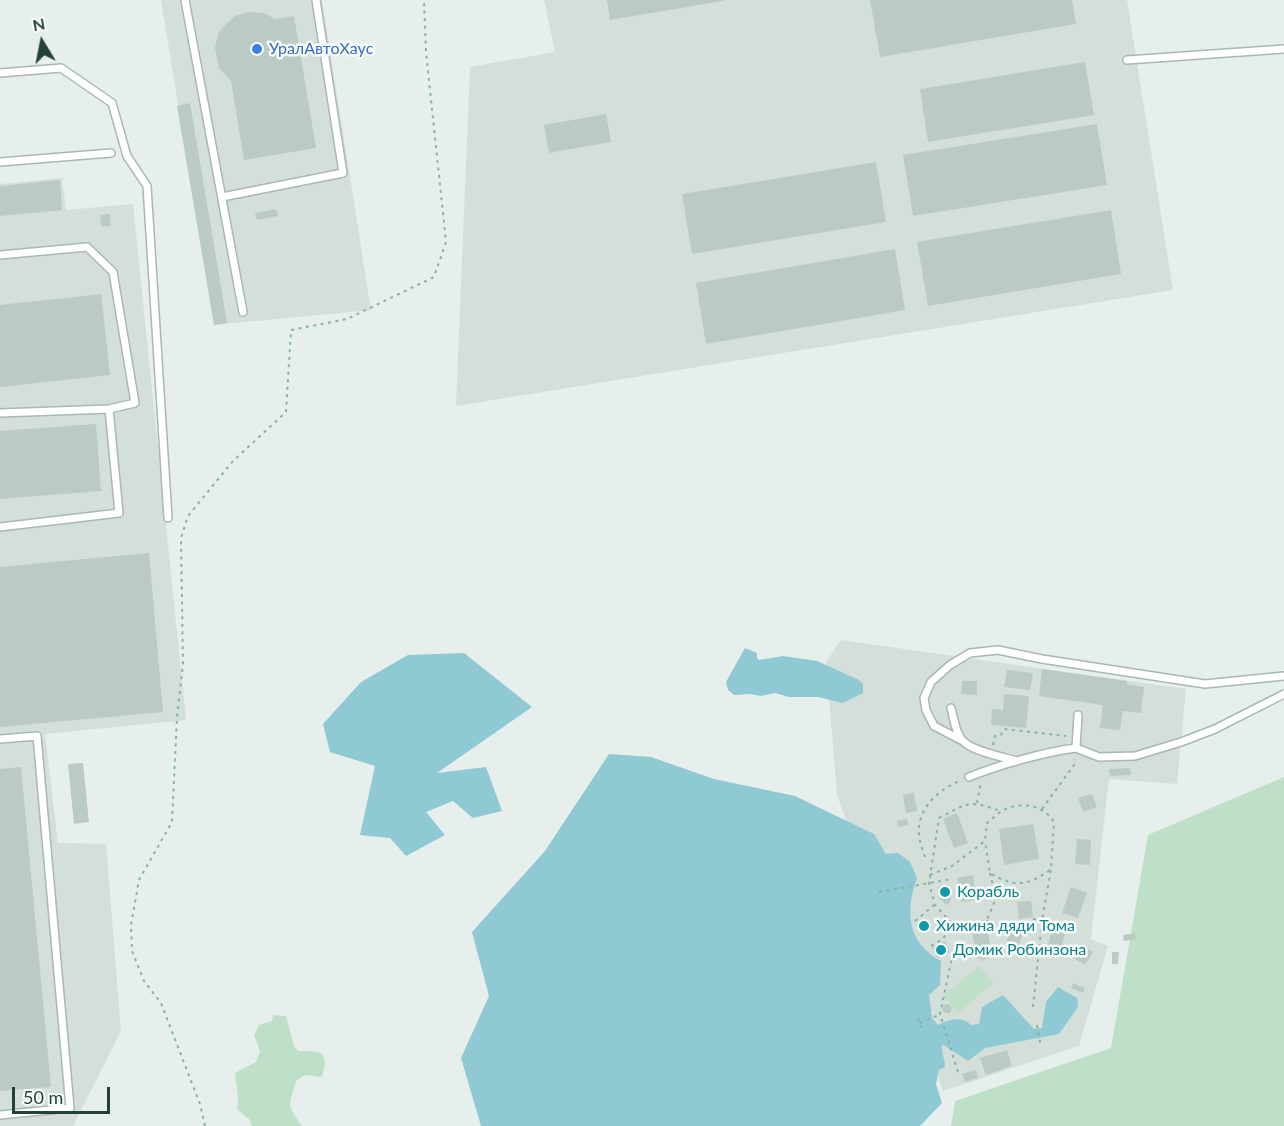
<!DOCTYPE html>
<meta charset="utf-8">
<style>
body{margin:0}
#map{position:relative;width:1284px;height:1126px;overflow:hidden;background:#e6efeb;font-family:Lato,sans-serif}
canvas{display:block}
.north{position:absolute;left:12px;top:12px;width:60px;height:60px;-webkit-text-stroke:4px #f7fbf9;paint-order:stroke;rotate:350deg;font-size:16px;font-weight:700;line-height:24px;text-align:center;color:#24423a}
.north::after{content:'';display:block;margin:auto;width:21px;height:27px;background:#24423a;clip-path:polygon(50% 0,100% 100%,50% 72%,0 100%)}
.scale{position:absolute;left:12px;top:1087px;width:98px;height:27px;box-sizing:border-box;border:3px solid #24423a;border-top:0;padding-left:8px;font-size:18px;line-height:21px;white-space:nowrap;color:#24423a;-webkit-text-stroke:4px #f7fbf9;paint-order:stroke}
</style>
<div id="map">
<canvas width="1284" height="1126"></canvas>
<div class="north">N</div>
<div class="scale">50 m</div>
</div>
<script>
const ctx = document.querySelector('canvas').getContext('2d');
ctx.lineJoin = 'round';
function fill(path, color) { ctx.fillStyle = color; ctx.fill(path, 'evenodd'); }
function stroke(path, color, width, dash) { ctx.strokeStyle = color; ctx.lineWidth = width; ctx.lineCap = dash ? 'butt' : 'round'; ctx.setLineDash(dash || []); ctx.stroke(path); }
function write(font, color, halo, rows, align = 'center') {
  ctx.font = font + ' Lato,sans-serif'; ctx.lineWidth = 5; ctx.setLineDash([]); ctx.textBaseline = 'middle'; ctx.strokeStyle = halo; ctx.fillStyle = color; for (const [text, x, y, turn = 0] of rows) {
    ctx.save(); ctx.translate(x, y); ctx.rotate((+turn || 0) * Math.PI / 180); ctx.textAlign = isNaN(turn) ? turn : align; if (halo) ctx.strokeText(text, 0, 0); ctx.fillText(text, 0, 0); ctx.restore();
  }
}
const built = new Path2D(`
 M161,0H322L371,310L214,325Z
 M544,0H1127L1173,290L456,406L470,67L555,52Z
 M62,178L66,210L133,204L186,720L45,734L58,843L106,844L121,1031L73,1126H0V184Z
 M841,640L1186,689L1177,784L1109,779L1091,939L1108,946L1079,1046L943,1091L837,795L826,662Z`);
const green = new Path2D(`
 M1284,777V1126H951L955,1101L1111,1048L1148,835Z
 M979,966L993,983L958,1013L943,996Z
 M273,1015L286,1016L294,1046L298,1051C321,1051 330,1050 322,1077L305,1075L296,1081C289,1106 286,1104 302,1126H252L250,1120L237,1109L238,1098L235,1073L256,1062L260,1051L254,1035L259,1025L272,1021Z`);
const water = new Path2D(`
 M745,648L757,653V658L759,660L783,656L817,661L859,680L863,684V693L842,703L818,697H789L775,693L761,696L750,694L734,695L728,690L726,682Z
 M464,653L532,707L437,773L486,767L502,811L473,818L453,801L426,812L445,835L406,856L390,838L360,835L375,766L330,752L323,724L361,682L408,655Z
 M609,754L651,757L714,779L795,796L874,834L886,854L898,853L910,862L917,878C905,911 907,943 941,961L940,985L929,995L932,1018L938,1025C948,1020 961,1015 971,1025L979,1024L982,1007L1003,995L1034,1029L1042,1028L1046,1002L1058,987L1077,998L1078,1007L1059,1034L985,1048L968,1061L942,1044C941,1053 945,1058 945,1067L939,1070L936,1084L942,1103L920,1126H481L461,1058L489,996L472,932L545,851Z`);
const building = new Path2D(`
 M607,0H723V1L610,20Z
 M870,0H1072L1076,24L880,57Z
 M249,12L264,13L275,19L294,16L316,148L244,160L231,81L219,68L215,48L218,34L224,26L235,16Z
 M1085,62L1094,115L928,142L920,89Z
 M190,103L227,323L214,325L177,106Z
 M606,114L611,142L549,153L544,125Z
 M1097,124L1107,185L913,216L903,155Z
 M876,162L886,222L692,254L682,194Z
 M60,180L62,210L0,216V186Z
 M276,209L278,216L257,220L255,213Z
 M1111,210L1121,274L928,306L917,242Z
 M110,214L111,226H101L100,215Z
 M895,249L905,310L706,344L696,283Z
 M101,294L110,375L0,387V305Z
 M96,424L101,491L0,499V431Z
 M149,553L163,712L0,727V567Z
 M1042,669L1127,681L1126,684L1144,687L1141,713L1123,711L1120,730L1100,728L1103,705L1039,696Z
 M1007,670L1033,673L1030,690L1004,687Z
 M962,681H977V695L961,694Z
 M1004,694L1029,696L1026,728L991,725L992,709L1003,710Z
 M83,763L89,822L74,824L68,764Z
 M21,767L51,1087L0,1091V769Z
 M1130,768L1131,775L1110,776L1109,769Z
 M914,793L917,811L906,813L903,795Z
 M1092,794L1097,807L1083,812L1078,798Z
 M957,813L968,843L954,848L943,819Z
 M907,819L908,825L898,827L897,821Z
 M1033,824L1039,859L1004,865L999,829Z
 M1077,839L1091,840L1090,865L1075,864Z
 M973,875L976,900L961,902L957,878Z
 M949,885L951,897L949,904L946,905L940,899L938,887Z
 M1071,887L1087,893L1078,918L1062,913Z
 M1031,901L1033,917L1019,919L1017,902Z
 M925,918L932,927L923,934L916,925Z
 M986,923L992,956L981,961V958L977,959L971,926Z
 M1053,926L1066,930L1060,953L1047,949Z
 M1011,929L1023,934L1018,948L1006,943Z
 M1135,933L1136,939L1124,941L1123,935Z
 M945,941L950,952L937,958L932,947Z
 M1081,945L1093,952L1085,965L1073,958Z
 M1112,952H1119L1118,964H1112Z
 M1073,983L1085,988L1083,993L1071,988Z
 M949,1004L952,1008L950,1013H945L942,1009L944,1005Z
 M1007,1050L1012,1066L986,1075L980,1058Z
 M976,1070L978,1078L965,1082L962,1074Z`);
const path = new Path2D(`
 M993,745L995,736L1001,735L1004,729L1066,736
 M977,803L981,782
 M1042,809L1074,765V759
 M925,857C922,848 918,838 919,829C919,807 941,788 960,781
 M990,873L996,898L987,920L958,930L935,905L929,883L939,818C970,802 967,800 1001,811
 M930,875L952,866L985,841L987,823C992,819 997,814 1002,811C1020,801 1043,804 1054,822L1051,869C1029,886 1015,888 990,873L985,841
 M879,892L952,879
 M1033,919L1042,921
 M987,920L991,934
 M915,921L934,905
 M931,946L943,939L951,925
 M953,953L940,1014L958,1072
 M1033,1007L1042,921L1051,869
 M918,1018L921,1028
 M920,1023L939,1015
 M1037,1025L1041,1047
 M205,1126L200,1104L161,1003L144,981L132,951L131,925L139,880L172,822L177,717L183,664L181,538L188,516L233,461L286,412L291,330L347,319L434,277L446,242L426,52L424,0`);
const service = new Path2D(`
 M185,0L243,312
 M1127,60L1284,49
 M0,73L61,68L112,103L127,156L147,186L168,518
 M0,162L111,153
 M222,197L343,173L316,0
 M0,255L87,247L113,272L135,403L109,409L119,513L0,527
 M0,413L109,409
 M951,708C954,718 955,732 962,740C971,751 1003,757 1017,761
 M1078,715L1076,748L1099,757L1135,756L1181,742L1215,729L1284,694
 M0,739L37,736L70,1108L0,1115
 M963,741L934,726L926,710L924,698L931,682L950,665L970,653L998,650L1042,659L1205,684L1284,676
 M969,777C999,765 1044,752 1076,748`);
const markers = [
 [257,49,6,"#3f7fe0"],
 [945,892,6,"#0f9aa8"],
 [924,926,6,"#0f9aa8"],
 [941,950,6,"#0f9aa8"]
];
const shopNames = [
 ["УралАвтоХаус",269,49]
];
const cultureNames = [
 ["Корабль",957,892],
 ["Хижина дяди Тома",936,926],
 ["Домик Робинзона",953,950]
];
fill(built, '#d4dfda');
fill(green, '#bfe0c8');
fill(water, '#8ec9d4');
fill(building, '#bbcac4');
stroke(service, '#a8b8b2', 10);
stroke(path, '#86b3a5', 2, [3, 4.5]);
stroke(service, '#fff', 7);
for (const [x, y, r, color] of markers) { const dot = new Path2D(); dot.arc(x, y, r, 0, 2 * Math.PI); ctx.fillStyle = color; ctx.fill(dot); stroke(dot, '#f7fbf9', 2); }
write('16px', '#366cbe', '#f7fbf9', shopNames, 'left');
write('16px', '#0d838f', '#f7fbf9', cultureNames, 'left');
</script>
